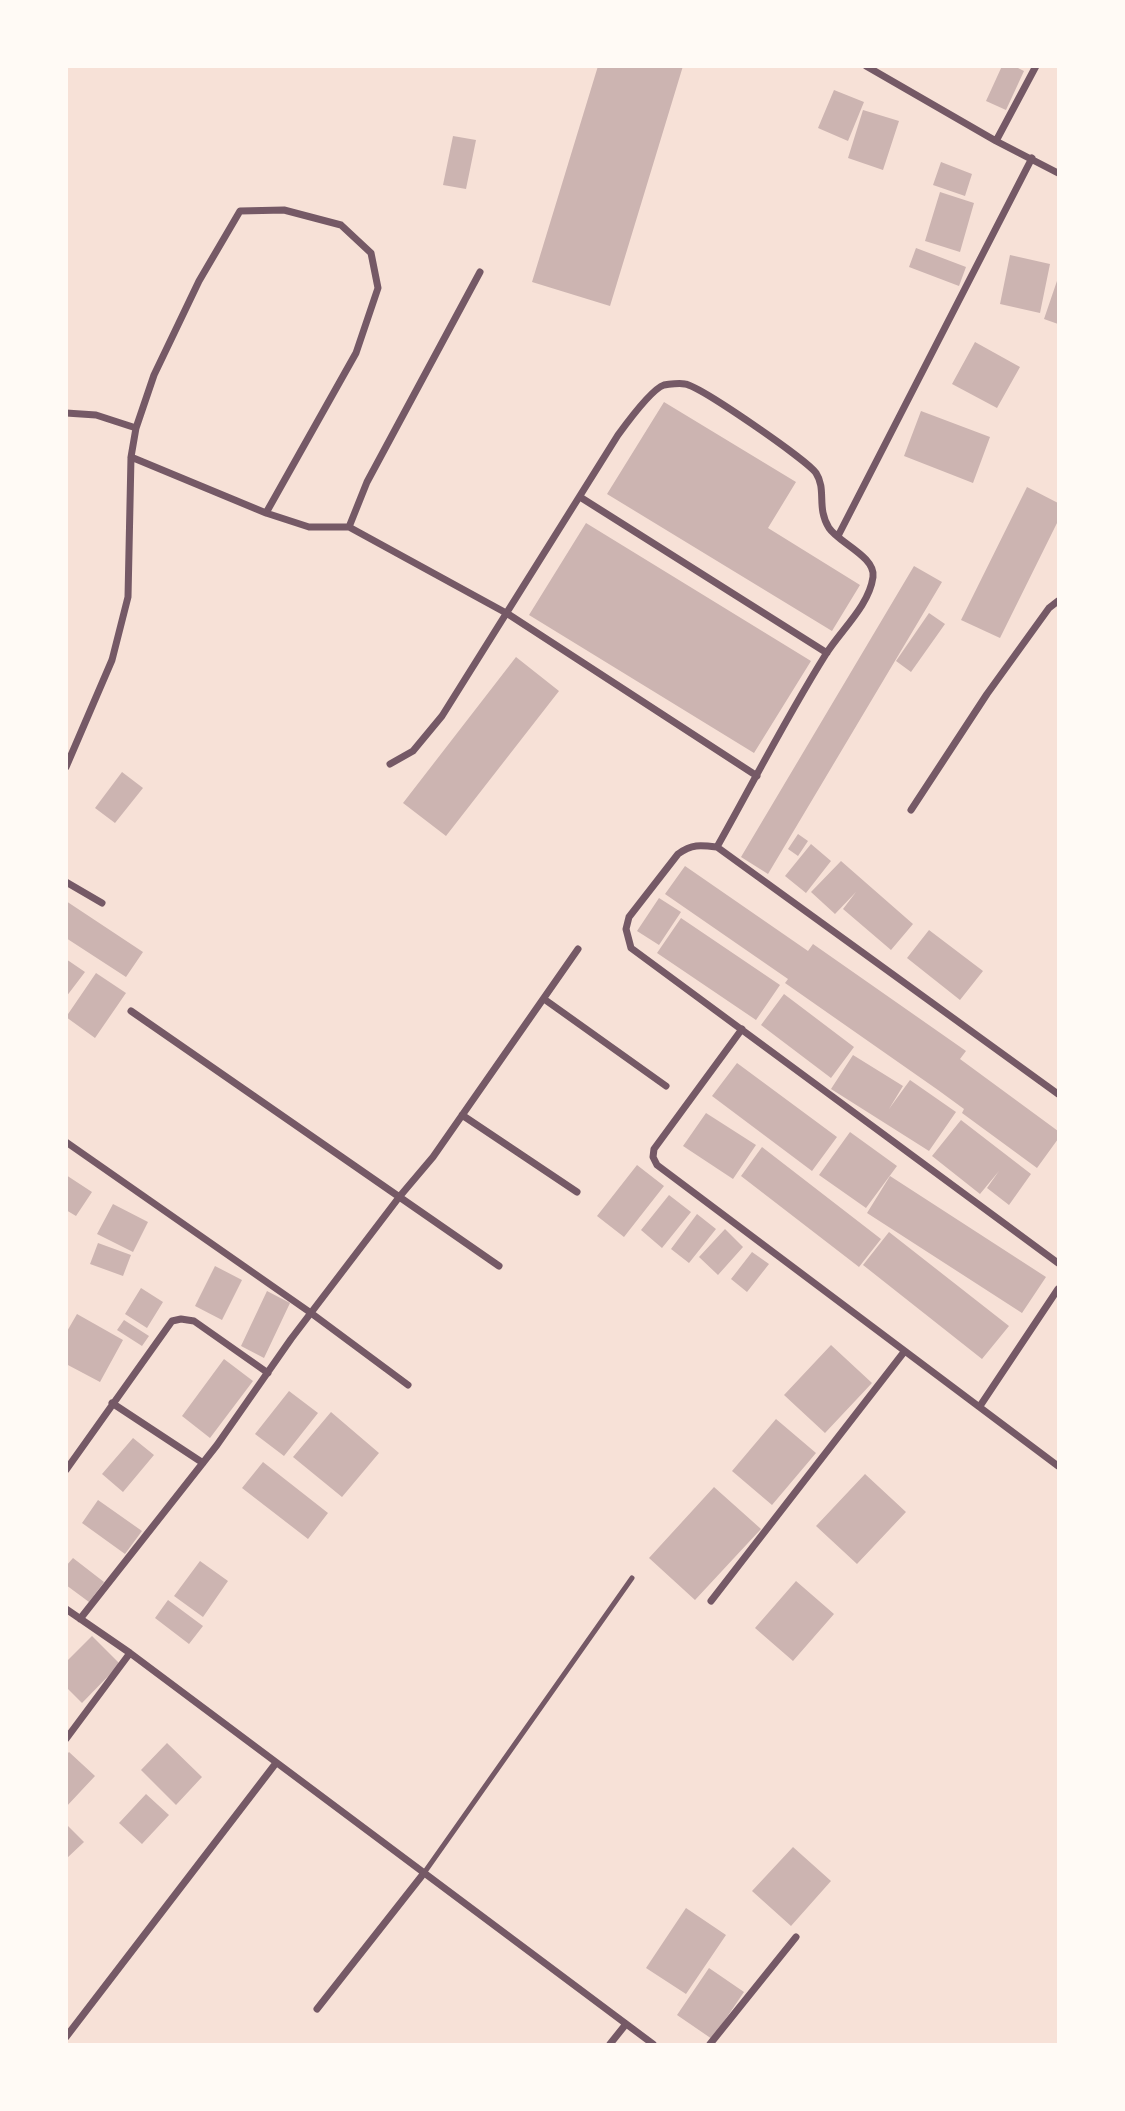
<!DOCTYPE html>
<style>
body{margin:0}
#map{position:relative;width:1125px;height:2111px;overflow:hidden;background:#f7e1d7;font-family:Jost,sans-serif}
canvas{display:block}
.frame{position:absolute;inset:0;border:68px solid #fffaf5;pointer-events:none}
</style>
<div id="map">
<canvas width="1125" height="2111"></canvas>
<div class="frame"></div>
</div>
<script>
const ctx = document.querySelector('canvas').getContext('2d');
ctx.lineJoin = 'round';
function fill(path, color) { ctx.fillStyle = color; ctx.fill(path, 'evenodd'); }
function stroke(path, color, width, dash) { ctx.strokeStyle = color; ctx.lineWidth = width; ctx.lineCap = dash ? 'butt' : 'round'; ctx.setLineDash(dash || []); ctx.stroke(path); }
const building = new Path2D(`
 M598,66H683L610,306L532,282Z
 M1002,66H1014L1024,71L1006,110L986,101Z
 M834,90L864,102L848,141L818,128Z
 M863,110L899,121L883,170L848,158Z
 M453,136L476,140L466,189L443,185Z
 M941,162L972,174L965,196L933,185Z
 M940,192L974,203L960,252L925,241Z
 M916,248L966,267L959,286L909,267Z
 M1010,255L1050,264L1040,313L1000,304Z
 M1058,278V324L1044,319Z
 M975,342L1020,367L997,408L952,384Z
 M664,402L796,482L768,528L860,585L832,631L607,494Z
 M921,411L990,437L973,483L904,456Z
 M1027,487L1058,503V521L1000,638L961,620Z
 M586,523L811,661L754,753L529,615Z
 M914,566L942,582L768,874L741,857Z
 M929,613L945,624L911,672L896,661Z
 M516,657L559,691L446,836L403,803Z
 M122,772L143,788L115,823L95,808Z
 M798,834L808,841L798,856L788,849Z
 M811,844L831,861L806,893L785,876Z
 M841,861L913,924L891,950L843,909L856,892L835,914L811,892Z
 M685,866L808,951L813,944L966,1051L960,1059L1058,1131V1139L1037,1168L962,1113L964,1109L938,1090L785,983L788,979L665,894Z
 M659,898L681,912L659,945L637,931Z
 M66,901L143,952L126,977L66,938Z
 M681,918L780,985L756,1020L657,953Z
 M929,930L983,971L960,1000L907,958Z
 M66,959L85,972L66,997Z
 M96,973L126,993L95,1038L66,1017Z
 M784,994L854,1047L831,1078L761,1025Z
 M853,1055L903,1086L889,1109L910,1080L956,1112L929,1151L831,1089Z
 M737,1063L837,1137L812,1171L712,1096Z
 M706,1113L756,1145L733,1179L683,1146Z
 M961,1120L1031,1174L1009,1205L987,1188L999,1171L980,1194L932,1156Z
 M850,1132L897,1166L866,1208L819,1175Z
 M762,1147L881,1239L859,1267L741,1176Z
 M637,1165L664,1186L624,1237L597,1216Z
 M66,1175L92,1192L76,1216L66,1210Z
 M890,1176L1046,1277L1022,1313L867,1213Z
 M669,1195L691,1212L662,1248L641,1230Z
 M113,1204L148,1222L133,1252L97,1234Z
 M697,1214L716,1229L689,1263L671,1249Z
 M725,1229L743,1247L718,1275L699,1257Z
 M889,1232L1009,1326L982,1359L863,1265Z
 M98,1243L131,1255L123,1276L90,1264Z
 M752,1252L769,1264L747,1292L731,1279Z
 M215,1266L242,1280L222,1320L195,1306Z
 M141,1288L163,1302L147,1328L125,1314Z
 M267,1291L290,1303L264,1358L241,1346Z
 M77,1314L123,1340L100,1382L66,1364V1333Z
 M124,1320L149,1336L142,1346L117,1330Z
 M831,1345L872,1383L825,1433L784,1395Z
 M224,1359L253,1381L210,1438L182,1416Z
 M289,1391L318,1413L284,1456L255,1434Z
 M331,1412L379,1453L342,1497L293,1457Z
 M776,1419L816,1453L772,1505L732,1471Z
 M133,1438L154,1455L123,1492L102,1474Z
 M263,1462L328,1513L308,1539L242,1488Z
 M865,1474L906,1512L857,1564L816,1526Z
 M714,1487L761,1529L695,1600L649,1558Z
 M98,1500L142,1531L125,1554L82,1523Z
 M73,1558L104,1582L89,1602L66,1585V1566Z
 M200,1561L228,1581L203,1617L174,1596Z
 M796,1581L834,1614L793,1661L755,1628Z
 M168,1600L203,1626L189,1644L155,1618Z
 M92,1636L120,1664L82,1703L66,1687V1662Z
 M167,1743L202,1777L176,1805L141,1770Z
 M69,1752L95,1776L66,1807V1755Z
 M146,1794L169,1815L142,1844L119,1823Z
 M66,1824L84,1842L66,1859Z
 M793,1847L831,1881L791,1926L752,1891Z
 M686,1908L726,1935L686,1994L646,1968Z
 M709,1968L744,1992L712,2039L677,2015Z`);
const service = new Path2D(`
 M424,1873L632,1578`);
const minor = new Path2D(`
 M866,66L996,141L1058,173
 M996,141L1036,66
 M66,413L96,415L136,428
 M131,457L266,513L309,527H349L367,482L480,272
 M580,497L827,653
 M349,527L508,614L757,776
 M838,536L1032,158
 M390,764L413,751L442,716L618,435C626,424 652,389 664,385C669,384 680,383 685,384C700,386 807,460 816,473C827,490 816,507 829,528C839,543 876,557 873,577C869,606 841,630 826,654C787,716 753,783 717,847
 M66,767L112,660L128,597L131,457L136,428L154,375L199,281L240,211L284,210L341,225L371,253L378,288L356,353L266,513
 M911,810L987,694L1049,608L1058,601
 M66,882L102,903
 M544,999L666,1086
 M131,1011L499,1266
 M742,1029L654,1149L653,1157L657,1165L1058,1466
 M1058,1094L717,847C700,845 692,844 678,854L629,917L626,929L631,948L1058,1263
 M462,1115L577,1192
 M66,1142L311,1313L408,1385
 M112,1403L203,1463
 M980,1406L1058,1289
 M66,1470L172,1321L181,1319L194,1321L268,1373
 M711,1601L904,1352
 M66,1609L130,1653L653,2044
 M80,1619L217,1445L291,1339L400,1196L433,1157L578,949
 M66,1739L130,1653
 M317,2009L424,1873
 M66,2037L276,1763
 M610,2044L626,2024
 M710,2044L796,1937`);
fill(building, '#ccb4b1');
stroke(service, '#755966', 5);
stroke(minor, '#755966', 7);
</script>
